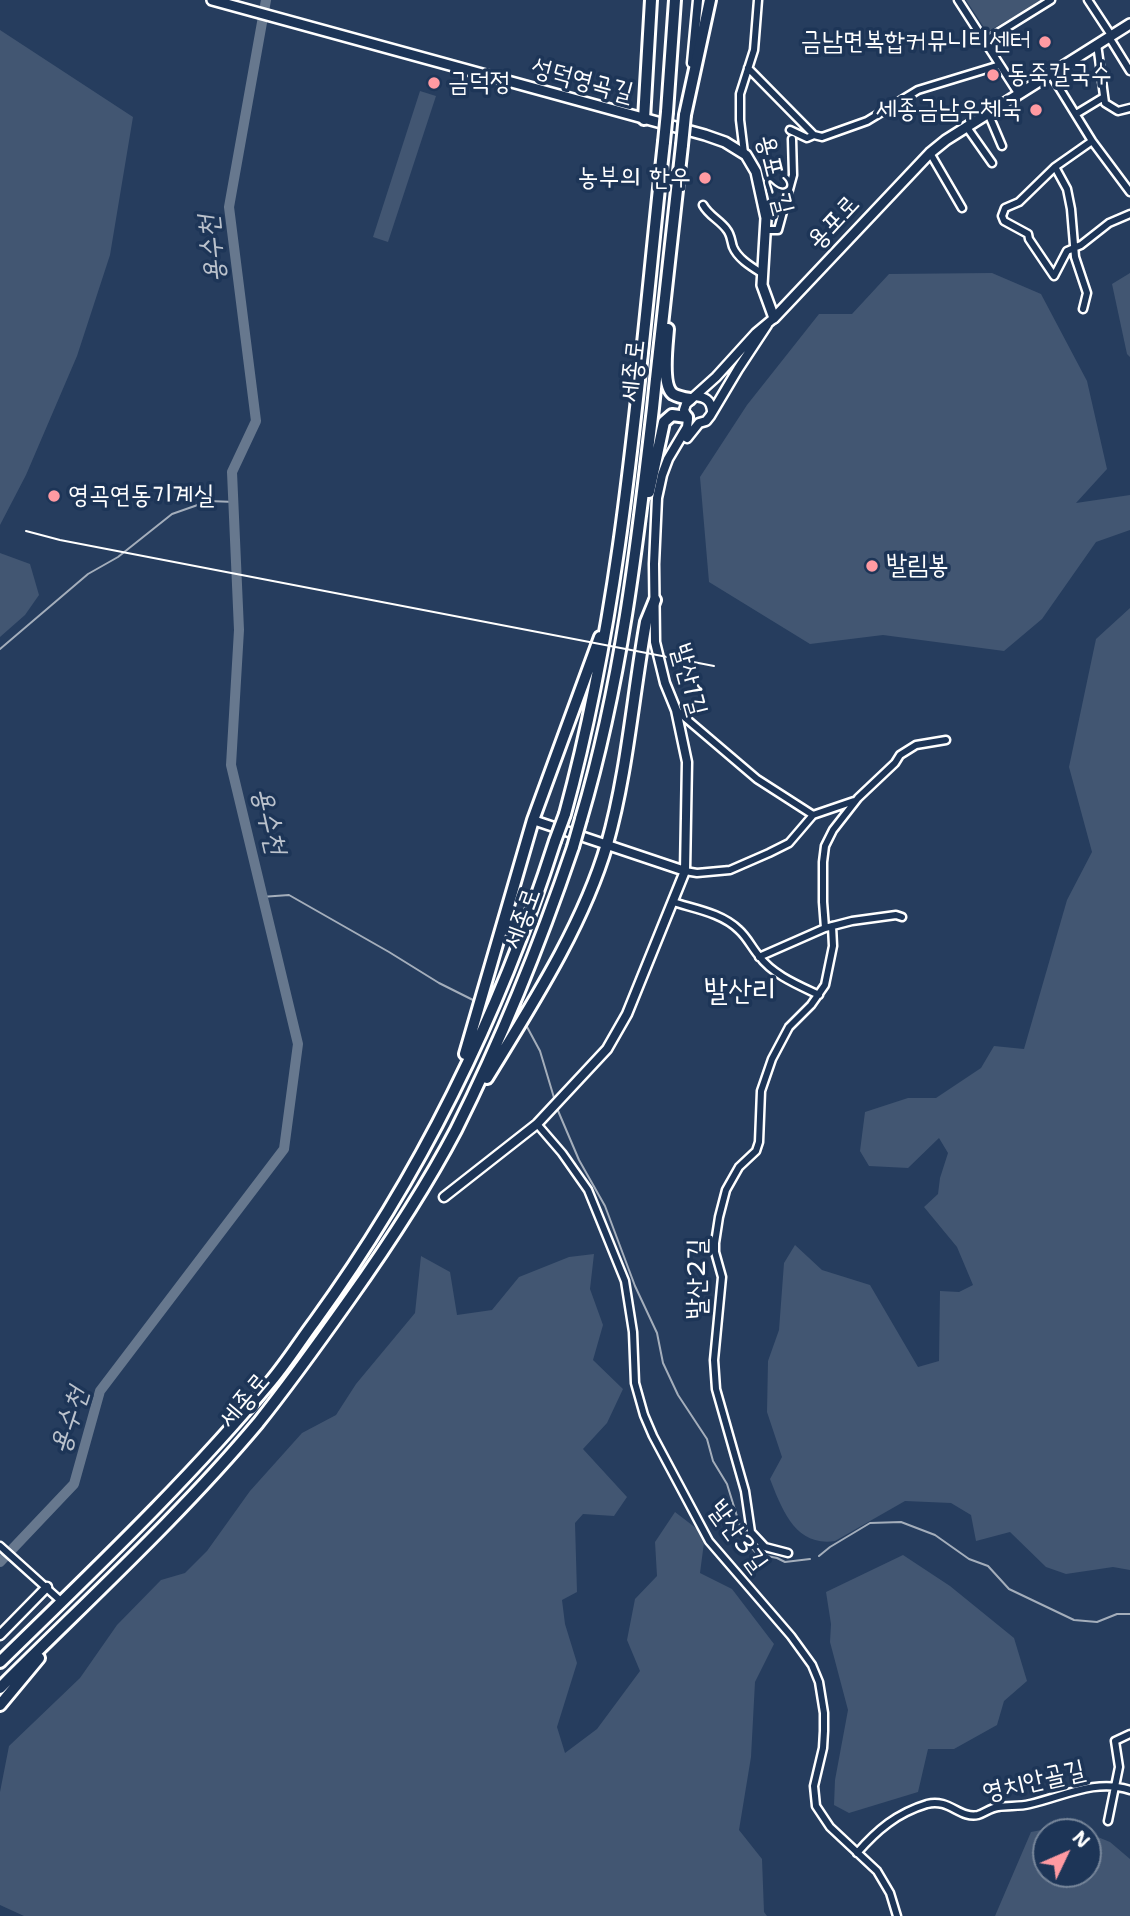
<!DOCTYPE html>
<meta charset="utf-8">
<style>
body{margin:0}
#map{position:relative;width:1130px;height:1916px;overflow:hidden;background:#263d5e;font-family:"Shantell Sans",sans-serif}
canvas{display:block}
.north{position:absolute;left:1032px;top:1818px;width:70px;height:70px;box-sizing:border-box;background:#1d3557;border:2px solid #77869a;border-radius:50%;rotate:46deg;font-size:19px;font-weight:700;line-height:28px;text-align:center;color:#fff}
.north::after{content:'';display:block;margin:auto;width:24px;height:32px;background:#ff9aa2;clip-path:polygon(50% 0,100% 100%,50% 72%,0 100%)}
</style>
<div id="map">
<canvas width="1130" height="1916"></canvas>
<div class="north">N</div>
</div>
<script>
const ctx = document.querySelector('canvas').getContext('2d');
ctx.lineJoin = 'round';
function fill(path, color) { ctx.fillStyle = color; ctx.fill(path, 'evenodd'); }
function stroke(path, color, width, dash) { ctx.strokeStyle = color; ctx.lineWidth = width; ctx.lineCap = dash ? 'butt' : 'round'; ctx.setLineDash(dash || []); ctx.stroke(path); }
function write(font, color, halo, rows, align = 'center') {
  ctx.font = font + ' "Shantell Sans","Poor Story",sans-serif'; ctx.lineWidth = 7; ctx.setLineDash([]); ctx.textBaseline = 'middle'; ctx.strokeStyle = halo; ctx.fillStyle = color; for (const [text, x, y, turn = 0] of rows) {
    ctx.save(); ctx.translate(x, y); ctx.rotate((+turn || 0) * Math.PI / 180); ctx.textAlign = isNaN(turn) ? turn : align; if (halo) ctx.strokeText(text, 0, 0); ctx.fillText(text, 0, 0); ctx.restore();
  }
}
const green = new Path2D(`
 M966,0H1043L987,32Z
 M0,30L133,117L110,255L77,356L26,475L0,525Z
 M420,91L436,96L388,242L373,237Z
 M992,273L1041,294L1087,381L1107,469L1076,503L1130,495V530L1096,542L1042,619L1004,651L883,635L810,644L709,582L700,477L747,405L819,314H852L889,274Z
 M1130,273V357L1127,354L1112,284Z
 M0,553L30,564L39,595L25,615L0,637Z
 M1130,608V1570L1113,1567L1066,1574L1046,1567L1010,1532L976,1541L971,1515L951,1503L905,1501L835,1541C795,1547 782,1509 770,1479L782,1457L767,1412L768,1361L779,1330L784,1263L795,1245L822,1270L870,1285L918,1367L939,1361L940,1291L959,1292L973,1285L957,1247L924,1207L938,1194L940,1178L948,1153L939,1138L908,1168L869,1166L860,1151L865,1112L908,1098H936L981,1068L994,1046L1024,1049L1067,900L1092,852L1069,767L1096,639Z
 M594,1254L590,1289L603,1325L593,1360L623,1389L607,1423L583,1449L627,1497L614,1516L583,1514L575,1523L577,1592L562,1600L565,1624L577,1663L557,1727L565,1753L597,1729L640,1671L627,1640L635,1599L657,1576L655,1542L675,1512L705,1535L700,1573L732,1589L774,1644L755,1682L751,1757L739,1830L762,1859L764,1912L767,1916H24L0,1905V1792L9,1746L80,1678L117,1625L161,1580L185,1573L207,1551L250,1491L302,1433L336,1415L356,1384L415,1313L421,1256L450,1272L457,1315L492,1310L519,1277L569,1257Z
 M903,1555L950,1586L1014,1638L1027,1681L1004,1701L997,1725L954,1749H928L918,1792L849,1813L834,1805L835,1780L848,1710L830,1642L831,1624L826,1592Z
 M1067,1825L1085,1832H1046V1874H1088V1833L1110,1842L1130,1859V1916H995L1031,1832Z`);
const stream = new Path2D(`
 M0,649L88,574L118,557L172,514L209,501L235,502
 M261,897L289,895L389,952L439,983L477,1002
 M526,1025L540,1051L555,1101
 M556,1106L579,1160L605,1206L635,1286L657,1333L663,1363L678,1395L707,1439L713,1461L727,1484L744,1539L757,1554L777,1558L785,1562L810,1559
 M819,1556L830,1547L870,1523L901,1522L935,1535L969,1559L988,1566L1009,1589L1074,1620L1097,1622L1117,1614H1130`);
const river = new Path2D(`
 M0,1562L74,1484L100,1391L284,1149L298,1044L231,765L239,630L232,472L256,421L229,207L266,0`);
const minor = new Path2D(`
 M958,0L1018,93
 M1088,0L1111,35
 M1109,37L1130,71
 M985,41L1051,0
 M1097,44L1105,103L1118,111L1130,108
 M748,68L814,135
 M1050,73L1092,141L1130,192
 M988,113L1002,146
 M1076,114L1104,97
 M966,126L992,163
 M790,130L807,138L814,135L822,137L867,121L918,90L1000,65
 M1092,141L1055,167L1019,202L1005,208L1002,216L1004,221L1028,234L1029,239L1054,276L1067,251L1081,245L1109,223L1130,214
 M744,153L740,120V94L754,50L758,0
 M930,153L962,208
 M1055,167L1067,189L1071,209L1075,257L1087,293L1083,309
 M703,205C709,216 720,220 727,230C731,235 731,241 733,247C738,259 752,267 763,274
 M766,230H778L793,175L792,139
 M676,710L757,779L813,815L854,801
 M685,871L697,873L730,870L769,853L789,843L813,815
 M673,902C695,909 722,913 739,930C747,937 752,948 759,956C773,975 798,985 819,995
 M825,928L823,902V862L825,846L833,830L858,798L895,763L900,755L916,745L946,740
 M759,957L825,928L852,921L896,915L902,917
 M537,1124L562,1153L588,1190L625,1281L633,1332L635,1383L644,1415L653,1436L709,1541L791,1636L812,1665L819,1682L824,1713V1731L823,1748L814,1786L816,1806L830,1827L877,1871L890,1893L897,1916
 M0,1546L62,1602
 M788,1553L765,1547L751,1532L745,1491L716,1389L714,1360L722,1277L715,1252V1243L719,1217L726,1190L739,1167L756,1151L759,1142L761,1091L772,1059L789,1027L811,1005L825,985L833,946L832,926
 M1108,1821L1119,1767L1115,1741L1130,1734
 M857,1853C877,1830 897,1813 927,1804C949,1798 960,1819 978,1815C985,1813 990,1808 998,1807C1008,1805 1019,1807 1030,1804C1062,1797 1096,1778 1130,1790`);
const tertiary = new Path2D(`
 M692,63L698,0
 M695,396C705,397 711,400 712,411
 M687,438L699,423L706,421L710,416L738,369L767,325
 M533,820L685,871
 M444,1197L537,1124L607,1049L627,1014L685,871L687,762L676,710L665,683L655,642L654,564L657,498L662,475L668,459L687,427L688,419L684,410L686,404L716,377L756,333L774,318
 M0,1635L47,1587`);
const secondary = new Path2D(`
 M212,0L705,135L725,142L746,155L756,172L766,218L762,285L774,318L930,153L946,140L1130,24`);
const trunk = new Path2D(`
 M667,112L675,0
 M685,115L710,0
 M644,119L651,0
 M668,329C667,344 661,385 673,394C678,397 684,398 690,399
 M649,492L664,422L672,415L687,417
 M565,814C625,595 639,367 664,142
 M581,819C621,684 637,547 653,408C662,320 672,232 682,145
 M465,1054L533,820L600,637
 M487,1078C531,1006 583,926 607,844C627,774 633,695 646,622L655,600
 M0,1662C93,1571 188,1481 271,1381C287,1362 300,1341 315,1321C421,1175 500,1013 555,841
 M0,1688C86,1602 180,1516 258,1423C290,1383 320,1341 349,1300C388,1245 425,1189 456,1130C502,1038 540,944 573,847
 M0,1705L39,1658`);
const rail = new Path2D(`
 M26,531L60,540L714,666`);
const trunkBridge = new Path2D(`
 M664,142L667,112
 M682,145L685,115
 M555,841L565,814
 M573,847L581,819`);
const markers = [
 [1045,42,7,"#ff9aa2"],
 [993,75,7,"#ff9aa2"],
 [434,83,7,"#ff9aa2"],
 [1036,110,7,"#ff9aa2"],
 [705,178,7,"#ff9aa2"],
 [54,496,7,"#ff9aa2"],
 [872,566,7,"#ff9aa2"]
];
const poiNames = [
 ["금남면복합커뮤니티센터",1031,42,"right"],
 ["동죽칼국수",1007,75],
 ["금덕정",448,83],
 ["세종금남우체국",1022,110,"right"],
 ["농부의 한우",691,178,"right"],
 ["영곡연동기계실",68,496],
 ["발림봉",886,566]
];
const streetNames = [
 ["성덕영곡길",582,81,15],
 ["용포2길",774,175,76],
 ["용포로",834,223,-47],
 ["세종로",634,371,-84],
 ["발산1길",688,680,75],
 ["세종로",523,919,-70],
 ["발산2길",698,1279,-90],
 ["세종로",245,1401,-50],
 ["발산3길",737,1537,54],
 ["영치안골길",1034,1782,-13]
];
const waterNames = [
 ["용수천",213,249,-96],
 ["용수천",268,821,77],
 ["용수천",70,1421,-72]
];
const quarterNames = [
 ["발산리",740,992]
];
fill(green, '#425672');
stroke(stream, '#a4aebb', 2);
stroke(river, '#67788e', 10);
stroke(minor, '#fff', 11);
stroke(tertiary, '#fff', 13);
stroke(secondary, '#fff', 14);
stroke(trunk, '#fff', 16);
stroke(minor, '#1d3557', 6);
stroke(tertiary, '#1d3557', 8);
stroke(secondary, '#1d3557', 9);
stroke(trunk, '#1d3557', 10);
stroke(rail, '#fff', 2);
stroke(trunkBridge, '#fff', 16, []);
stroke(trunkBridge, '#1d3557', 10);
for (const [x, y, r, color] of markers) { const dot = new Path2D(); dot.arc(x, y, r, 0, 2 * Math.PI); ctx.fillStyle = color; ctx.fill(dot); stroke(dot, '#1d3557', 2.5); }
write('26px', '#fff', '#1d3557', poiNames, 'left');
write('26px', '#fff', '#1d3557', streetNames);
write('italic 28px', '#bbc2cc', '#1d3557', waterNames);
write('30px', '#fff', '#1d3557', quarterNames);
</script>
